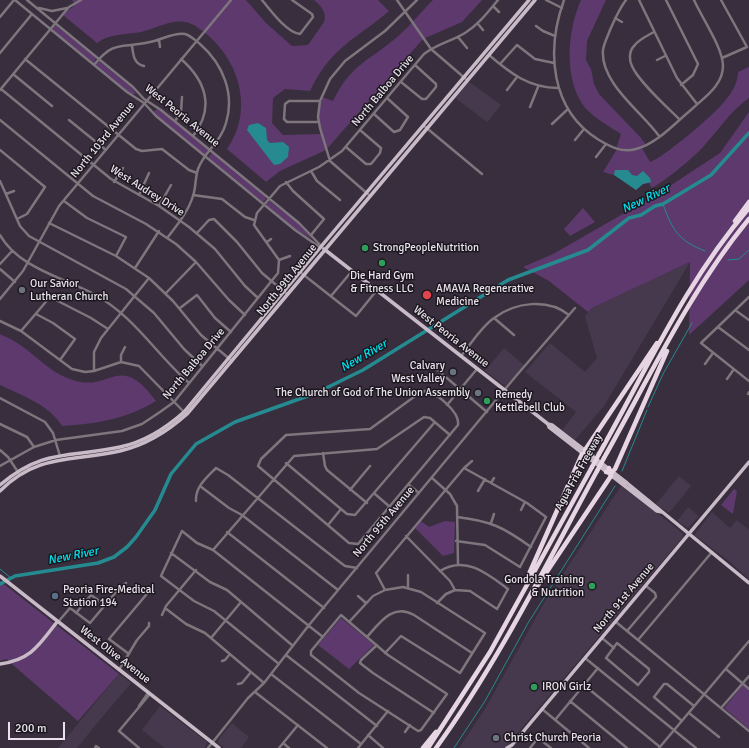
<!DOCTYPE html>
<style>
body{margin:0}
#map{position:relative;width:749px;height:748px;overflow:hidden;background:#382e3d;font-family:Signika,sans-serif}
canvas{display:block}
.scale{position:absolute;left:8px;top:722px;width:57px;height:18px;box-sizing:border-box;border:2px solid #e9e2ec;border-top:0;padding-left:5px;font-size:12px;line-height:14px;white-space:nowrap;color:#e9e2ec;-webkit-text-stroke:3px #1d181f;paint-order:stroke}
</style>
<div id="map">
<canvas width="749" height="748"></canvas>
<div class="scale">200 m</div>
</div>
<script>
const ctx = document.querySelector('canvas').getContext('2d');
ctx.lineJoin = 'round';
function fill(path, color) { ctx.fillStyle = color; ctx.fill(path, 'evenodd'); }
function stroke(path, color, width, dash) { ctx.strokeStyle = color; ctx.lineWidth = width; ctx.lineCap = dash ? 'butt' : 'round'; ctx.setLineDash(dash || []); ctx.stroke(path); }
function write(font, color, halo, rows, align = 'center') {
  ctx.font = font + ' Signika,sans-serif'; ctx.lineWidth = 3; ctx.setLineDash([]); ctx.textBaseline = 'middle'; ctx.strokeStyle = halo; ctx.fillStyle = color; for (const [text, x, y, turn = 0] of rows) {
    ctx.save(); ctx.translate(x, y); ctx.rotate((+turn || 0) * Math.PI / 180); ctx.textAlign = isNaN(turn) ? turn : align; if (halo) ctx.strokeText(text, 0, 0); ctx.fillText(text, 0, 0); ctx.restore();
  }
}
const built = new Path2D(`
 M468,81L501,105L487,122L454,97Z
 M690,262L604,406L575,440L562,430L576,412L525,372L550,343L585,372L597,358L585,316L592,308Z
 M504,348L524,365L505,386L485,371Z
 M679,476L691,486L669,513L656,504Z
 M621,486L674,526L683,534V537L505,748H459L485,709L544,603Z
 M688,507L699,516L688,528L677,521Z
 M712,512L730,528L737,520L749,530V579L729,561L694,535Z
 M119,674L131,683L94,727L77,748H58Z
 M160,706L207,742L205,748H165L142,730Z
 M232,723L249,737L241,748H224L218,743V740Z`);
const green = new Path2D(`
 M72,0H246L266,23L292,46L308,45L324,22C327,12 321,6 314,0H378L389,11C355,40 331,47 310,91L285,89L273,98L272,123L283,135L321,134L318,117L322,97L333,101C350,67 363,64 391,42C407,30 419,14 433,0H482L462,22L423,39L326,150L280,171L266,182L227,149C253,112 241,65 209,36C202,31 194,23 185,22C171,19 155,29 141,32C125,35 110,33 97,43L63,15L75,5Z
 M581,0H606L587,41L586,60L591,69L594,84L599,94L641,138L646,145L642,148L650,162C662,159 715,114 724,102C731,94 738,83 738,72L749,67V98C731,110 718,131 703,147C692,159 666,180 652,188L649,183L643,184L636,190L617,176L603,172L617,149H616L621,134C609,126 596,119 586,109C563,81 567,31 581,0Z
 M55,25L96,58L94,63L52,30Z
 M99,61L133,89L136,94H131L96,65Z
 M157,109L161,111L209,151L205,155L155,114L154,111Z
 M749,112V280L689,335L690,262L592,308L588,312L549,281L523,267L553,254L656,195L720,153Z
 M212,153L265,197L266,199L263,202L209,158V156Z
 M269,201L298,223L312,239L295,229L266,205Z
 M583,208L595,222L570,236L564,229Z
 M0,334C5,337 10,338 14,341C33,352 49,372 70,379C111,395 118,349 156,401C127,419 96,424 62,426C48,404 23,396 0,385Z
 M734,489L737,491L733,514L721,505Z
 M421,521L429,527L445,521L455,522L454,553L443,556L415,528Z
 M0,581L119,674L78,721L6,659L0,661Z
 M341,618L374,645L349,669L318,645Z
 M742,686H744L749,691V729L724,708Z`);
const water = new Path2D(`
 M258,123L266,128L267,140L270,143L283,142L289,147L288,157L280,164L274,165L247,130L249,125Z
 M615,170H628L632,175L637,176L643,171L650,178L651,182L643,184L636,190L614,175Z`);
const stream = new Path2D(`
 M663,204C672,230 679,241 705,251
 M728,260L739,259L749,250
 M648,407L663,374L692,323
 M622,471L647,410
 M0,569L11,578
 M615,616V614
 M454,748L485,701L528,623L615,486`);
const river = new Path2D(`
 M0,584L15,576L98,563L114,557L127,547L136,537L155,510L171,474L196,444L235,422L316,393L363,370L508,280L588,250L629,218L641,215L655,206L663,204L711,175L749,133`);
const minor = new Path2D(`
 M15,0L127,92L144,103L156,116L295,230L321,248
 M27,0L133,87L144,99L161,110L299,223L324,249
 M262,0C270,10 287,33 300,34L313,17L312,14L292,0
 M397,0L431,49L467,80
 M546,0L562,8
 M564,0C546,50 550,110 599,140C611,147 622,153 636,149C657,144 676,122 692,109C705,97 723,85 723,66C723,48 702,18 694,0
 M626,0C619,9 615,19 610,30C608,36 604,43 603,50C600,83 642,112 659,136
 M639,0L677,78L697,104
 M666,0L698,64L693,75L681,85
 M721,0L747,47L722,58
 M493,6L499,12
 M39,8L52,11L67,8
 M0,17L14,0
 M615,18L622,22
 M478,24L483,30
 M536,26L543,31L555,36
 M654,32C647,36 639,39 634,46C629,51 629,60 632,66C638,81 667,107 679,119
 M458,37L467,48
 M159,40L160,47
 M132,45C133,55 134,64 144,66
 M0,53L32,14
 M489,55C510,73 529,88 558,88
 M25,59L136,149L142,151L162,149L189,170L197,173
 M181,59C206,81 215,108 193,136
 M657,60L665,56
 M500,64L517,45L535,59L554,63
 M94,65C115,39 121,49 150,42C161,40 174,32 185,34C190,35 196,41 200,44C223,64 235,94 226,123C221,142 204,152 198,169C195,178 196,188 193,196C188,212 177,225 168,237
 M13,74L52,106
 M401,82L422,99H426L436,87V84L415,65
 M1,89L111,179L159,206L189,227L215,249L245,286L258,298
 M0,90L63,14L69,7L81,0
 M507,90L517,77
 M530,107L538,87
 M374,114L394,132L400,130L408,117L387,98
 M0,120L93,196L146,224L176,244L196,262L229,300L245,315
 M69,120L106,150
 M175,121L181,112L182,97
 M319,122H287L284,119L285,104L289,101H320
 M552,124L568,109
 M423,125L482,174
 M575,140L584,129
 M346,147L366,164H371L380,153L381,148L360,130
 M0,150L45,187L27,214L17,219
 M596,157L606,144
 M311,171L317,181L340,200
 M0,181L20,226L29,236L126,289L154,313L184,349L202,366
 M114,182L123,168
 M286,182L293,191L324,219L311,235
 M6,194L14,191
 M139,195L149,173
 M193,195L222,199L245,217L254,220
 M369,195L330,161L320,128L318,117L320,101L330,79L345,61L385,31L417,0
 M64,201L87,218L126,237L116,256
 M159,206L171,185
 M49,223L116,256L149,278L173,301L201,335L232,361
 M197,233L209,220L214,219L237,242L262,273L287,294
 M0,235C19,268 62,277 94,294C135,317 155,353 189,383
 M267,242L271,239
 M279,260L290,256
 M0,264L12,251
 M135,268L159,231
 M0,269L15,282
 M300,272L356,316L377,290
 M166,293L196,262
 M331,296L352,271
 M749,297L701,343L749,381
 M0,299L23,271L59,206L231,0
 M180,308L197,295L215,318L231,332
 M735,310L749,320
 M36,314L53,323L75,339L60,360
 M494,318L514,335
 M0,321L21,331L72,369L85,372L94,371L121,362L139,366L185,413
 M718,327L749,350
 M21,331L50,297L91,318L108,329
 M461,356C471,344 481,327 494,318C515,302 548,298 569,315
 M121,362V355L125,347
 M705,364L713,353
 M435,368L487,412
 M94,371V352L101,338L149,278
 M727,379L734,369
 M425,391C437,393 460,412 458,425L358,544L349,543L258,466L261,459L286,435L370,429L418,394Z
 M748,394L749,392
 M0,398L45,422L53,433L60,456
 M447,405L477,369
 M0,424L27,437L34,447
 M0,450L8,457L20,475
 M323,453L325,466L327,470L367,503
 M286,463L347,514L355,515L435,422
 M0,466L34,447L56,440L122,431L142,424L160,412L174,402L278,273L279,260L254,225L257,213L280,186L319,167L342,151L424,54C437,44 452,41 465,33C479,24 488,12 498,0
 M432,478L450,494L457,506L458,565
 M491,483L494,478
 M409,485L419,493
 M200,486L229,508L242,515L338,590
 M350,490L370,466
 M478,491L485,479
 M375,494L390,507
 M196,501C195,487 207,477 216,468L228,475L341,563L345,566L357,568
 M521,510L525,502
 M457,517C491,521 503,527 531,547
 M491,523L494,514
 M328,525L341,509
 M227,532L324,608
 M406,536L450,581L455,590L470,591L497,609L508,589C488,574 466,555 440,571
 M456,541L485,545L520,567L546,517L527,503L464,468
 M213,550L294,456L377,449L424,417L430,418L450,435
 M171,553L210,582L227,590L293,646
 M408,575V588
 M385,590L376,573L464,468L472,461
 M358,596L366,603
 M437,603L446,594L455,590
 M165,608L186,624L205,633L264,683
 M76,613L91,595L105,605
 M162,615L166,606L196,570
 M341,615L388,655L447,694L421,730L418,731L359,693L311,655V651Z
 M58,622L70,608L90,623L121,586L126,583
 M349,622L373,596L385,590L403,587L421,592L485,633L460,673L401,636L385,653
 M616,622L749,731
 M627,631L656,597L655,593L646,586
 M367,637C380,622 393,603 414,615L472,653
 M211,638L241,602
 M602,638L614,648
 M638,640L712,552
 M617,643L649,669V672L638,685L606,658Z
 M377,645L361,660L360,663L373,673L434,713
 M129,654L109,639L151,589
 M286,655L377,726
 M585,658L696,748
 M222,661L225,660L230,654
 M279,664L214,611L194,601L161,576L182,531L197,543L213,550L323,637
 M726,669L749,689
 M119,670L137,640L149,626V623
 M271,674L361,744
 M238,684L242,683L251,672
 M584,685L660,747
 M255,692L327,748
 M570,701L627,748
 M139,706L148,693
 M721,708L749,676
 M542,709L589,748
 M689,713L719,737
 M555,720L598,668
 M682,721L654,697L664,684H667L694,706
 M405,732L410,725
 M368,735L383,748
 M283,743L289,748
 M95,748L96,746L99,748
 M139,748L119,731L150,694
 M208,748L248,698L264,683L309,625L516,376L575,308
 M279,748L298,725
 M358,748L388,711
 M530,748L538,738L551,748
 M659,748L749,641`);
const major = new Path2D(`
 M324,249L548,424L552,425L627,483L749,583
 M548,424L549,427L657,511L662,512
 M0,485C43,448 70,458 120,447C144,442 166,428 184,412L324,243L529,0
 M0,491C38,453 73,462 120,451C146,445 167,432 187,414L535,0
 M0,576L219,748
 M0,664C31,660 39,645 57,622
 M507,748L512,745L749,462`);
const highway = new Path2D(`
 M735,221L749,202
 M599,454C646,371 686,281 749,208
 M604,458C649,378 691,289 749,219
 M588,459L585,450L657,343
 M606,472H612L615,469L667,351
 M529,574L582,454L592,455
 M538,585L611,476L609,468
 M423,748L436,732
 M428,748L490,652L592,467
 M436,748C499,661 546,565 597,471`);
const highwayBridge = new Path2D(`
 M592,467L599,454
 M597,471L604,458`);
const markers = [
 [365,248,4,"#2e9e5b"],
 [382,263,4,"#2e9e5b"],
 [22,290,4,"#6b7280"],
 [427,295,5,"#e0444e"],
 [453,372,4,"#6b7280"],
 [478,393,4,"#6b7280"],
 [487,401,4,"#2e9e5b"],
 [592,586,4,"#2e9e5b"],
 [55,596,4,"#5c6f8a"],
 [534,687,4,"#2e9e5b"],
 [496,738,4,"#6b7280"]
];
const streetNames = [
 ["North Balboa Drive",383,91,-50],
 ["West Peoria Avenue",182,116,39],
 ["North 103rd Avenue",103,140,-51],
 ["West Audrey Drive",147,191,32],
 ["North 99th Avenue",287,280,-51],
 ["West Peoria Avenue",451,337,38],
 ["North Balboa Drive",194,364,-50],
 ["Agua Fria Freeway",579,472,-61],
 ["North 95th Avenue",384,522,-50],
 ["North 91st Avenue",624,598,-50],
 ["West Olive Avenue",115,655,38]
];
const poiNames = [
 ["StrongPeopleNutrition",373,248],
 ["Die Hard Gym",382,276,"center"],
 ["& Fitness LLC",382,289,"center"],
 ["Our Savior",30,284],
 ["Lutheran Church",30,297],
 ["AMAVA Regenerative",436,289],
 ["Medicine",436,302],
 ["Calvary",445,366,"right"],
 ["West Valley",445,379,"right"],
 ["The Church of God of The Union Assembly",470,393,"right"],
 ["Remedy",495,395],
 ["Kettlebell Club",495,408],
 ["Gondola Training",584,580,"right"],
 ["& Nutrition",584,593,"right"],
 ["Peoria Fire-Medical",63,590],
 ["Station 194",63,603],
 ["IRON Girlz",542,687],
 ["Christ Church Peoria",504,738]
];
const waterNames = [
 ["New River",646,199,-26],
 ["New River",364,356,-30],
 ["New River",73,556,-11]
];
fill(built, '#47394d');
fill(green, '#5d396d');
fill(water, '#258b91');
stroke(stream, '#258b91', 1);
stroke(river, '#258b91', 3.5);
stroke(minor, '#7e767d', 2.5);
stroke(major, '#c9bac7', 3.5);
stroke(highway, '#e7d5e4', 4.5);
stroke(highwayBridge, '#e7d5e4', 4.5);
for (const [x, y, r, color] of markers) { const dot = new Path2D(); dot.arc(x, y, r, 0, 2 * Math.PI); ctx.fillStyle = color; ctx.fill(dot); stroke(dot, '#1d181f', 1.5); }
write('11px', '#e9e2ec', '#1d181f', streetNames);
write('11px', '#e9e2ec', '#1d181f', poiNames, 'left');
write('italic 12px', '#00e2ee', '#1d181f', waterNames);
</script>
